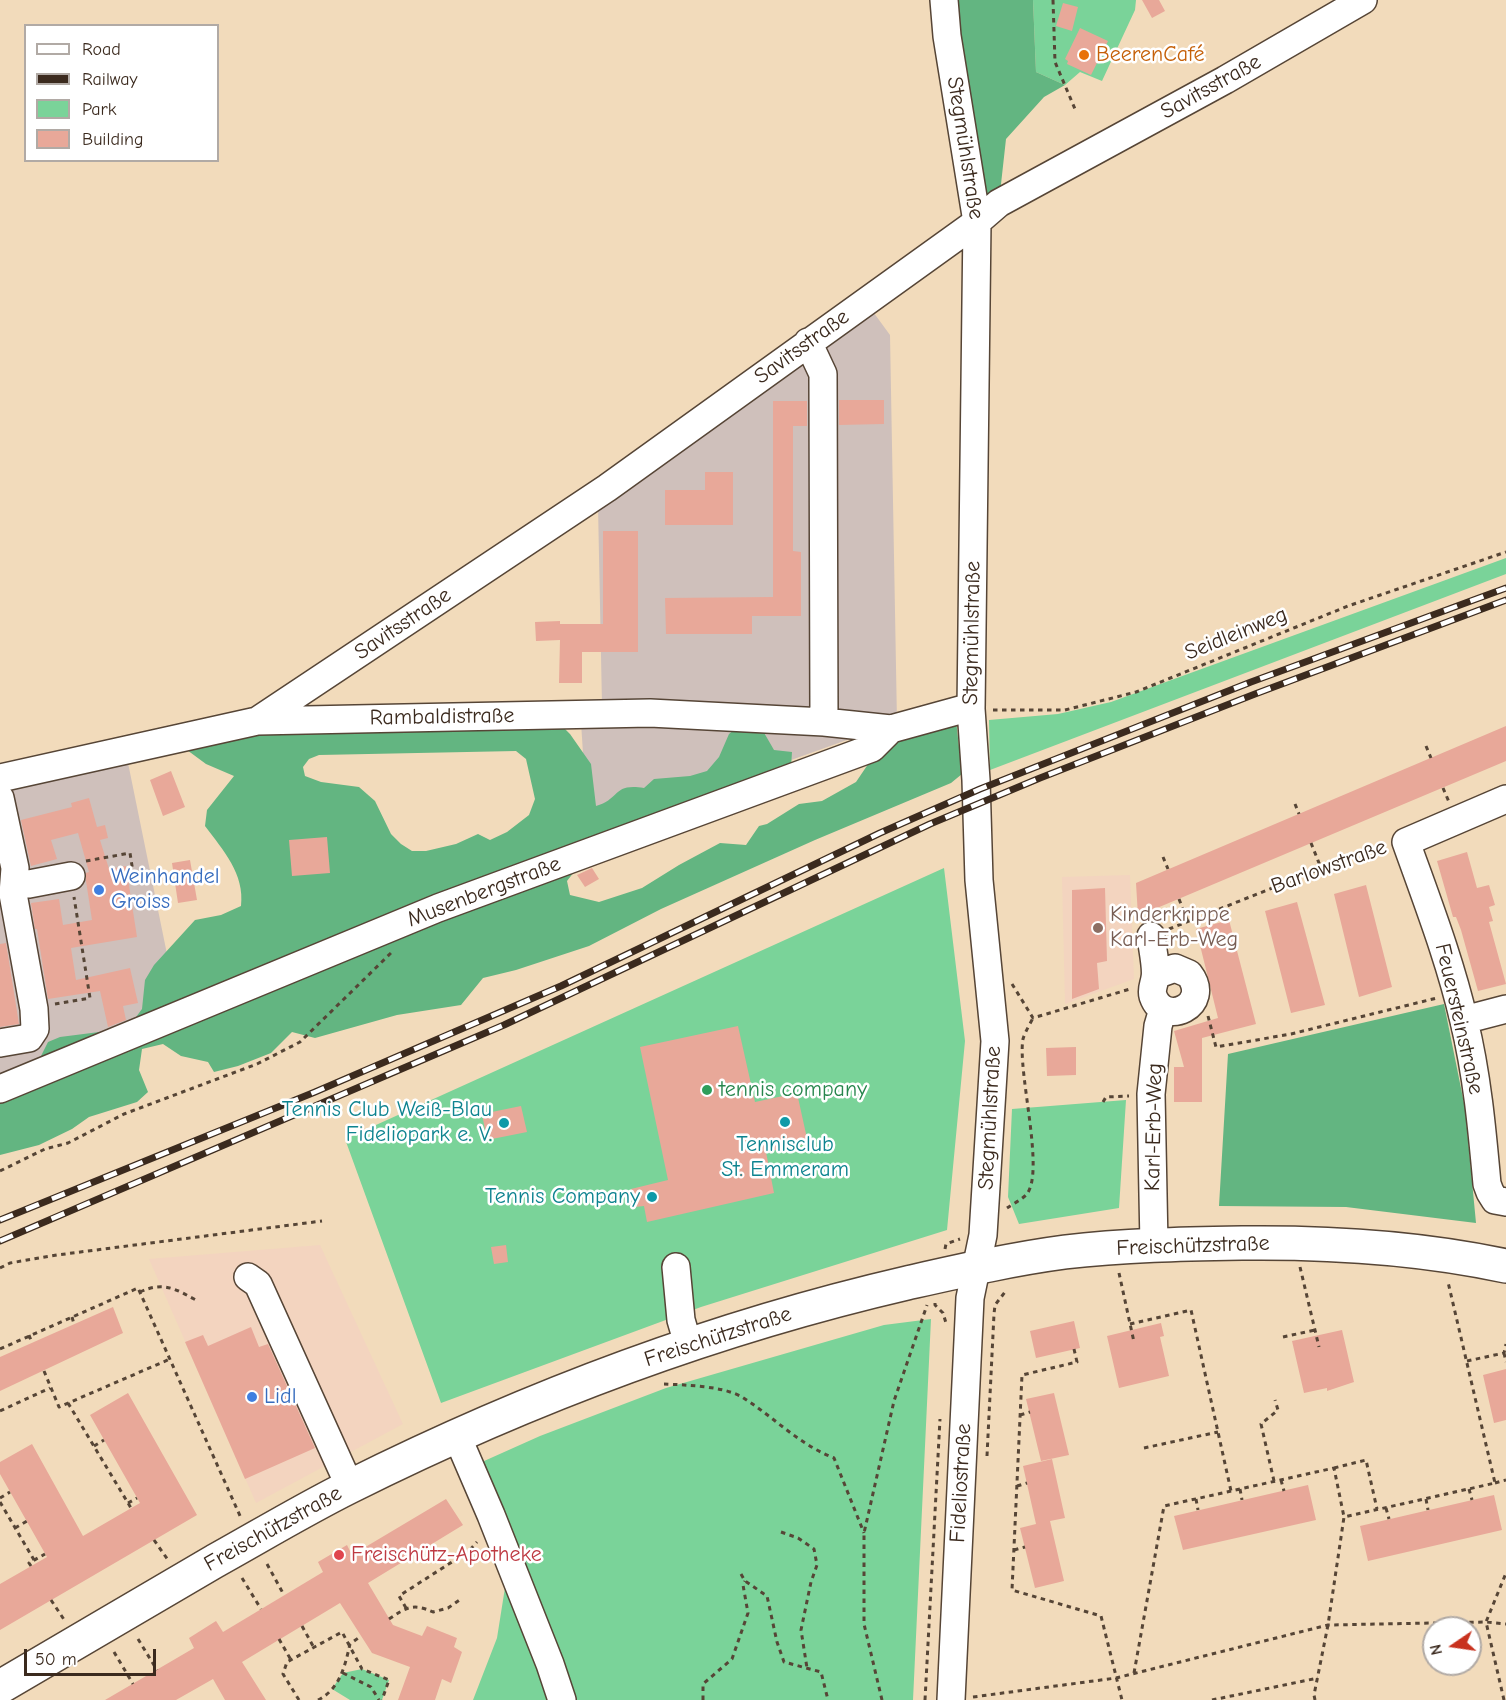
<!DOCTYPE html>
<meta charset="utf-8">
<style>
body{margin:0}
#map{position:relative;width:1506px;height:1700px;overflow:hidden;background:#f2dbbb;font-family:"Comic Neue",sans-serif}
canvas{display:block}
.legend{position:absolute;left:24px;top:24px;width:195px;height:138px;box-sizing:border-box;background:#fff;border:2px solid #b1aaa5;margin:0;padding:8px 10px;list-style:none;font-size:18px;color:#3b2a1e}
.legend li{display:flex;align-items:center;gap:12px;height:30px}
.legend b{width:30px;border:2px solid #b1aaa5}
.north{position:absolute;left:1422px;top:1616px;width:60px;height:60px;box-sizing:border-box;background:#fff;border:2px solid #b1aaa5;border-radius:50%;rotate:257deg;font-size:16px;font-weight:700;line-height:24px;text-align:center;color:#3b2a1e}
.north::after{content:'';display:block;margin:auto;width:21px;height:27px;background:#c8321e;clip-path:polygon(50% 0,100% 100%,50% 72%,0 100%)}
.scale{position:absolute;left:24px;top:1649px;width:132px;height:27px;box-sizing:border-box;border:3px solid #3b2a1e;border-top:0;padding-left:8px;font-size:18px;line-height:21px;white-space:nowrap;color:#3b2a1e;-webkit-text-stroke:4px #fff;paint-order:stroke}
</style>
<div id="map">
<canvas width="1506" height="1700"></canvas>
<ul class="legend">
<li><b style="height:8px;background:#fff"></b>Road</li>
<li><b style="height:8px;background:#3b2a1e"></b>Railway</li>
<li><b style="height:16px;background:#7ad399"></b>Park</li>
<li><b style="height:16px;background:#e8a899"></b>Building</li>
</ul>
<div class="north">N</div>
<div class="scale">50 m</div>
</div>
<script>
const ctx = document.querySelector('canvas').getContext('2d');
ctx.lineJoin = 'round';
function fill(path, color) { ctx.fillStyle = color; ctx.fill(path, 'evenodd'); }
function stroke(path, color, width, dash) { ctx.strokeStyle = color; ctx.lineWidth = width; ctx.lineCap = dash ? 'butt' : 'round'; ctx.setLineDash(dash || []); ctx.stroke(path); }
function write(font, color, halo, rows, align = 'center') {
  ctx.font = font + ' "Comic Neue",sans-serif'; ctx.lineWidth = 5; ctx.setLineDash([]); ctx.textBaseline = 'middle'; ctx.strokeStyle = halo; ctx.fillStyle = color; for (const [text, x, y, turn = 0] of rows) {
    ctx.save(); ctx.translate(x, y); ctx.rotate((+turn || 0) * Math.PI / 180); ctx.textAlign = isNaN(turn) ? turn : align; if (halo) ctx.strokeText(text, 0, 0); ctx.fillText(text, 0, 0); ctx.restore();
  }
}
const built = new Path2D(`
 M1130,875L1134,979L1065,1004L1062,877Z
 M320,1245L403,1424L256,1503L149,1259Z`);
const industrial = new Path2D(`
 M871,309L890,335L897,722L588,833L580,706L602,705L598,506Z
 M127,758L178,1008L0,1082V792Z`);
const green = new Path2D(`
 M1033,0H1136L1135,10L1102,81L1080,72L1065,85L1036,72Z
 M1506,558V574L990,770L989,720L1058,714L1111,702Z
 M944,868L965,1041L947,1230L701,1307L441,1403L345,1139Z
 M1126,1100L1119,1208L1019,1224L1008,1197L1012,1109Z
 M931,1319L913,1700H473L497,1638L507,1575L464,1470L540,1436L666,1388L884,1325Z
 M362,1669L389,1680L382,1700H350L332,1689L343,1673Z`);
const forest = new Path2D(`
 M953,0H1033L1036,72L1065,85L1044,97L1006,139L1000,193L990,198L981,195Z
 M556,720L570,734L591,764L596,806C621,799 612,783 644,788L654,779L690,776L707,771L719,757L729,734L745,721L759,724L774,750L792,752L791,768L574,872L567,881L570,895L599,902L642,888L679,865L720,843L746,845L759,826L767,824L799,804L822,801L856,782L881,745L956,720L962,774L951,783L815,840L661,909L589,946L516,970L483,978L461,1005L397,1015L315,1038L292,1032L271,1053L238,1066L214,1072L208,1062L181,1056L163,1044L142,1049L139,1070L148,1092L137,1102L89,1117L72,1129L39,1145L0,1155V1092L39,1060L48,1042L60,1037L115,1030L133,1021L142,1009L145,980L154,965L195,920L221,915L241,906C245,874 223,850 205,826L207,810L234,776L206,764L187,750L222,733ZM516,751L526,759L535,799L529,815L507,832L490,840L478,834L456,844L426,851H412L401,844L391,834L375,801L359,787L321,782L305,776L303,767L309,759L319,755Z
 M1444,1004L1465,1108L1476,1223L1346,1207L1219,1206L1228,1054Z`);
const building = new Path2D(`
 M1142,0H1159L1165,11L1152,18Z
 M1063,3L1078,7L1072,31L1056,26Z
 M1080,28L1108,41L1091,75L1067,64L1068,61L1065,59Z
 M839,400H884V424L839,425Z
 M773,401H807V426H793V551L801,552V616H752V634H666L665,598L773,597Z
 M705,472H733V525H665V490H705Z
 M603,531H638V652H582V683H559L560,640L536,641L535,622L560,621V624H603Z
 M1506,726V761L1138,916L1136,883Z
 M171,771L185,807L163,816L150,780Z
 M89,798L97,827L105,825L108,838L100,840L109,869L126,866L137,937L71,948L76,980L130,968L138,1003L123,1006L126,1020L108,1027L100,991L48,999L37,929H35L31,903L59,899L63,925L92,920L86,881V873L89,872L78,833L51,840L57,859L31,866L21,820L72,807L71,803Z
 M327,837L330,873L292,876L289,840Z
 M1467,852L1477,888L1489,885L1495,905L1489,907L1493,921L1489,922L1506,984L1478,991L1461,930L1456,917H1453L1437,861Z
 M190,860L197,900L178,903L172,863Z
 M592,868L599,879L585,887L577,875Z
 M1366,885L1392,987L1359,997L1334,894Z
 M1105,888L1107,961L1097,963L1099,989L1072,999V890Z
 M1297,902L1325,1005L1291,1013L1265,911Z
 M1229,920L1256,1024L1202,1038V1102H1174V1067H1184L1174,1031L1218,1018L1196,929Z
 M6,943L19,1024L0,1027V944Z
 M738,1026L755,1102L797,1093L808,1143L766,1152L774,1193L647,1222L644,1206L635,1207L631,1189L668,1180L640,1047Z
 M1076,1047V1075L1047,1076L1046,1048Z
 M521,1106L527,1132L487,1140L482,1114Z
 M506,1245L508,1262L494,1264L491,1247Z
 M113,1307L123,1333L0,1391V1357Z
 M1074,1321L1080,1348L1036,1358L1030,1331Z
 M1161,1323L1164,1336L1160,1337L1169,1376L1119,1388L1107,1336Z
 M251,1327L259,1347L268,1344L315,1448L245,1479L185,1342L203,1335L208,1346Z
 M1342,1330L1354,1382L1327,1391V1388L1304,1393L1292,1341Z
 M1506,1369V1420L1494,1423L1483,1375Z
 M128,1393L197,1515L0,1630V1584L47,1557L0,1474V1462L32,1444L83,1536L140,1503L90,1415Z
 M1054,1393L1069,1455L1041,1461L1026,1399Z
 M1052,1459L1065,1518L1050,1521L1064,1581L1035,1588L1020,1528L1036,1524L1023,1466Z
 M1308,1485L1316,1520L1183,1550L1174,1516Z
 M1494,1495L1502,1530L1368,1561L1360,1526Z
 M446,1499L463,1525L368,1583L393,1625L422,1636L427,1626L457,1638L454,1647L462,1652L451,1683L442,1679L435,1700H398L410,1667L372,1653L340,1603L242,1662L266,1700H225L213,1679L176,1700H105L194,1648L189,1638L216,1621L223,1632L323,1572L318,1562L347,1545L352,1555Z`);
const path = new Path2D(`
 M1053,0L1055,62L1075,109
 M993,710H1065L1136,692L1348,606L1506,552
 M1426,746L1431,758
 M1443,788L1449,802
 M1295,804L1299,814
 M1311,843L1321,868
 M1163,857L1168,869
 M86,861L130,853L133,872
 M1179,899L1188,922
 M1169,929L1386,843
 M1012,984L1033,1018L1130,989
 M55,1004L90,998L74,897
 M1208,1016L1216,1047L1291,1034L1437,998
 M1103,1102L1106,1097L1129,1096
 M0,1171L45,1149L68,1143L124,1114L257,1064L300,1042L393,951
 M1007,1208C1013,1204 1021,1200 1026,1195C1046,1174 1017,1071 1023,1039C1025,1032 1030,1024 1033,1018
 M945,1249L946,1244L960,1239
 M1300,1267L1319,1347
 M0,1268L10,1263L57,1255L322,1221
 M1119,1273L1134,1342
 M140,1292C164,1281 175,1289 196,1300
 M935,1303V1305L943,1313L946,1323
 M72,1317L74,1324
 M1130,1324L1191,1310L1231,1491
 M29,1335L32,1343
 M1283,1337L1315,1330
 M0,1349L138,1288L241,1518
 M1074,1349L1077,1362L1022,1375L1012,1590L1101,1616L1122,1700
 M1504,1353L1506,1362
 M1467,1361L1504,1353L1506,1344
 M44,1371L59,1407L170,1359
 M664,1384C686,1385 723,1386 742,1397C774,1417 798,1444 834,1458L864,1533
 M68,1403L131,1508
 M0,1411L50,1388
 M1020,1415L1030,1412
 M94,1446L104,1440
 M1144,1448L1218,1432
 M987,1456L994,1314L995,1305L1005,1292
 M1334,1468L1366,1460L1377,1509
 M1281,1480L1284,1491
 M1274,1481L1261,1424L1278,1410L1275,1400
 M1495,1483L1506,1480
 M1017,1486L1027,1483
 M1240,1489L1242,1500
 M1469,1489L1472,1500
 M0,1498L10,1492
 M1196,1499L1198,1510
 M1426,1499L1428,1510
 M0,1502L34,1560
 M128,1503L137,1498
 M1386,1508L1389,1519
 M15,1528L27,1521
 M781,1532L798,1538L814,1549L817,1565L811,1582L801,1630L807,1668
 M154,1540L168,1560
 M1014,1550L1025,1547
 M267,1564L284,1595
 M31,1566L29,1563L45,1554
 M741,1574L745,1581L767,1596L777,1642L784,1662L821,1672L828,1700
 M242,1578L261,1609
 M51,1600L65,1621
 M406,1608L399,1596L469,1551L477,1542
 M389,1619C407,1607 413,1603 433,1612L448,1608L461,1599
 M302,1626L313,1646
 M138,1639L157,1670
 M279,1639L291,1660
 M114,1652L133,1684
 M343,1673L371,1687L379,1700
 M1134,1673L1164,1506L1334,1468L1344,1517
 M973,1697L1116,1678L1328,1625L1486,1622L1506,1624
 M299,1700L283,1674L287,1662L342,1632L362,1669L389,1680L382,1700
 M318,1700C340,1689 345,1666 350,1644L361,1636
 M703,1700V1684L732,1659L748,1613L743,1585L745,1581
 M882,1700L864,1624V1533L894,1401L927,1305
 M925,1700L940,1419
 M1212,1700L1318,1678
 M1315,1700L1314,1695L1328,1625L1344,1517L1495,1483L1448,1282
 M1504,1700L1486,1622L1506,1573`);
const minor = new Path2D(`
 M944,0L947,36L977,222L971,709L976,780L979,880L995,1041L983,1235L970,1298L951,1700
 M808,342L823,374L824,722
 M257,721L607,488L977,222L999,203L1225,80L1363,0
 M0,778L257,721L650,713L824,722L891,729
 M0,798L15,868L13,894L34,1009L35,1029L29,1038L0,1043
 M1506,799L1406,842C1427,901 1450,960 1464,1021C1477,1074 1482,1129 1487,1184L1490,1192L1495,1200L1506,1202
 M14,881L29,884L71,876
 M1151,936C1152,947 1157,968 1155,978C1154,985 1151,989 1153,996C1164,1028 1213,1005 1189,974L1175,968L1161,973L1155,978
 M1464,1020L1506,1009
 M0,1089L438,908L872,748L891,729L960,710L971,709
 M1154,1245L1151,1094L1158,1026L1163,1009
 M676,1267L681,1320L688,1344
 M248,1277L258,1284L350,1487
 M457,1436L491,1515L550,1664L562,1700`);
const major = new Path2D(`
 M0,1687C72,1645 143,1603 215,1561C260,1536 303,1510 349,1487C527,1398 713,1328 907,1283C960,1271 1012,1259 1065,1252C1124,1245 1183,1244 1242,1243C1331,1242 1418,1247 1506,1266`);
const rail = new Path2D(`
 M0,1220L315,1092L561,986L880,833L980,789L1251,682L1506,588
 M0,1241L504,1025L930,824L1040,778L1255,694L1506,600`);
const markers = [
 [1084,55,6,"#e8710a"],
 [99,890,6,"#3f7fe0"],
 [1098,928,6,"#8d6e63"],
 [707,1090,6,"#2e9e5b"],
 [785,1122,6,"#0f9aa8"],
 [504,1123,6,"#0f9aa8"],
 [652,1197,6,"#0f9aa8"],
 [252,1397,6,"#3f7fe0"],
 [339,1555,6,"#e0444e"]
];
const foodNames = [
 ["BeerenCafé",1096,55]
];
const streetNames = [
 ["Savitsstraße",1211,87,-29],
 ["Stegmühlstraße",965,148,81],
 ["Savitsstraße",802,347,-36],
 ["Savitsstraße",403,624,-34],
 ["Stegmühlstraße",972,633,-89],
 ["Seidleinweg",1236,634,-22],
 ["Rambaldistraße",442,717,-1],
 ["Barlowstraße",1329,867,-20],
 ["Musenbergstraße",484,892,-21],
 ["Feuersteinstraße",1459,1019,77],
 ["Stegmühlstraße",990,1118,-87],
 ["Karl-Erb-Weg",1154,1127,-89],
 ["Freischützstraße",1193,1246,-2],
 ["Freischützstraße",718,1337,-18],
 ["Fideliostraße",961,1483,-87],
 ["Freischützstraße",273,1529,-29]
];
const shopNames = [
 ["Weinhandel",111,877],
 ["Groiss",111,902],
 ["Lidl",264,1397]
];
const educationNames = [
 ["Kinderkrippe",1110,915],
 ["Karl-Erb-Weg",1110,940]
];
const leisureNames = [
 ["tennis company",719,1090]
];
const cultureNames = [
 ["Tennis Club Weiß-Blau",492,1110],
 ["Fideliopark e. V.",492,1135],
 ["Tennisclub",785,1145,"center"],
 ["St. Emmeram",785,1170,"center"],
 ["Tennis Company",640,1197]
];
const healthNames = [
 ["Freischütz-Apotheke",351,1555]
];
fill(built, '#f3d4bf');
fill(industrial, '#cfc0bb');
fill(green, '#7ad399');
fill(forest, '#63b581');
fill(building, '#e8a899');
stroke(minor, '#564536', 30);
stroke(major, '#564536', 36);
stroke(path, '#564536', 3, [4.5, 4.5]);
stroke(minor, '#fff', 27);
stroke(major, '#fff', 33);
stroke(rail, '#3b2a1e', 7);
stroke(rail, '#fff', 4.5, [14]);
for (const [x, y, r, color] of markers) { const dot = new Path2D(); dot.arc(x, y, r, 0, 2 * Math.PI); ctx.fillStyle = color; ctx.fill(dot); stroke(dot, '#fff', 2); }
write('22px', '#c56008', '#fff', foodNames, 'left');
write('22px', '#3b2a1e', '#fff', streetNames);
write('22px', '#366cbe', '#fff', shopNames, 'left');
write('22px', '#785e54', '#fff', educationNames, 'left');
write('22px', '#27864d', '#fff', leisureNames, 'left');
write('22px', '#0d838f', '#fff', cultureNames, 'right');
write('22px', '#be3a42', '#fff', healthNames, 'left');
</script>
